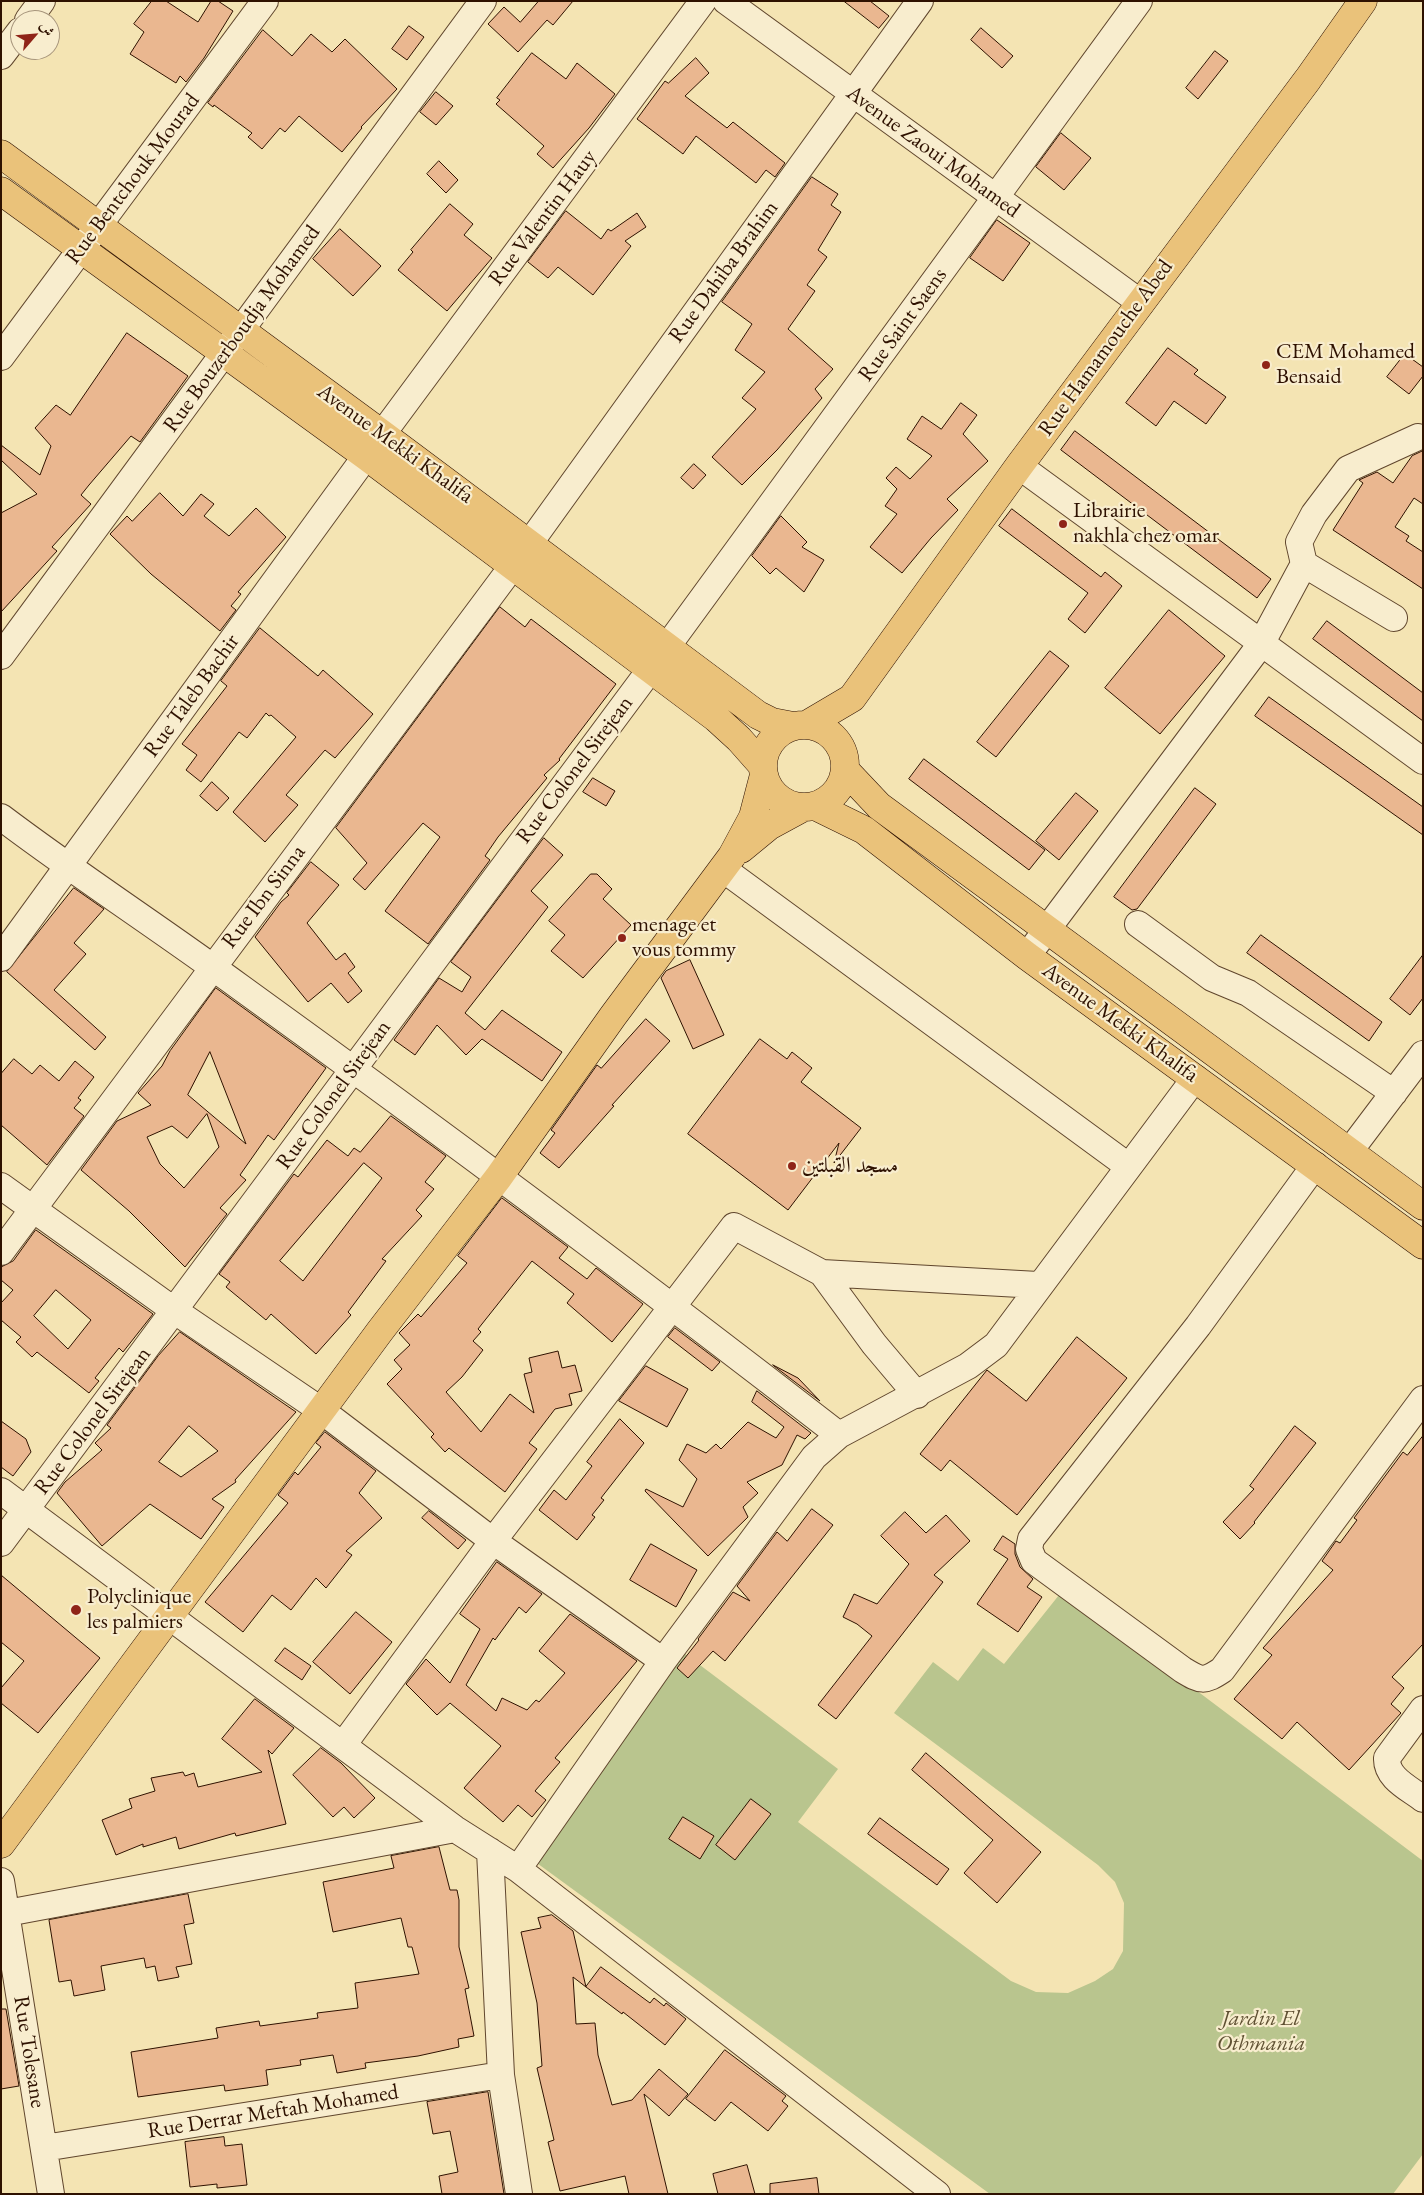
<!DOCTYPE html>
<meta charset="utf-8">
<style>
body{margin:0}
#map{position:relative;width:1424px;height:2195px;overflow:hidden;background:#f4e4b3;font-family:"EB Garamond",Amiri,serif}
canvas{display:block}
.frame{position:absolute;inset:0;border:2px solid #2e1100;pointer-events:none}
.north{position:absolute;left:10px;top:10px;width:50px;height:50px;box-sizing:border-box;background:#f8edce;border:1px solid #a7957c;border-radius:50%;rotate:63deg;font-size:14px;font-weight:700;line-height:20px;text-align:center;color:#2e1100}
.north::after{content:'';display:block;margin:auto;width:18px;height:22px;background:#8f2418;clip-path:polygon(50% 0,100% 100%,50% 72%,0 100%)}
</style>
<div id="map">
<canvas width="1424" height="2195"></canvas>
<div class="frame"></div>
<div class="north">ش</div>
</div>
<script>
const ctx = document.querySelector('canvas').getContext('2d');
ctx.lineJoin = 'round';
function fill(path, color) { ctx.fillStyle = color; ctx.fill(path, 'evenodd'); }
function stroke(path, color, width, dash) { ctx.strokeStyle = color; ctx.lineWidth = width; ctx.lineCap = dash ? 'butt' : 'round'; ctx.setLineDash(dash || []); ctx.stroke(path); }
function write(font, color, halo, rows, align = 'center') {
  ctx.font = font + ' "EB Garamond",Amiri,serif'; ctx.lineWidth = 4.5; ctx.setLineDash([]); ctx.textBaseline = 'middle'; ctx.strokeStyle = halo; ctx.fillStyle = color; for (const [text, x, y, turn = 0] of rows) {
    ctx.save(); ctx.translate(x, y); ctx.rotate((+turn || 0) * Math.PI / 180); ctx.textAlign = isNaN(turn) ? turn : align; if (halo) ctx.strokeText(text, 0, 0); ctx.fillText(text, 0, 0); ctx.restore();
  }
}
const green = new Path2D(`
 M1063,1590L1423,1861V2154L1393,2194H990L530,1858L684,1653L838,1769L798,1822L1011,1981L1036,1992L1068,1993L1095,1981L1113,1969L1123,1951L1124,1903L1115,1882L1098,1865L894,1713L933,1662L958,1681L983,1648L1004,1664Z`);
const building = new Path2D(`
 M152,1H166L198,22L211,1H218L233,11L204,58L186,82L180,76L176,83L130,54L144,32L134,24Z
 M539,1H573L553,25L547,20L518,52L488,24L504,7L520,22Z
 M844,1H870L889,16L879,28Z
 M409,26L424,37L407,60L392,49Z
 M981,28L1013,56L1002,68L971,40Z
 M263,30L292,56L311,34L332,52L345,39L397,89L361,127L362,128L342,152L299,116L285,132L280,128L262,149L248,137L252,133L214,105L213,107L208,103Z
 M1215,51L1228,61L1198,99L1186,88Z
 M532,53L566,79L577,63L615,94L589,128L553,168L537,154L544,146L496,104L500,100L497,98Z
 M696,58L709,73L685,96L727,128L733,122L785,163L775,177L766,170L756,183L696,136L683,154L637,119L665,81L668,83Z
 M436,92L453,106L436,125L420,112Z
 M1061,133L1091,158L1064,190L1036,167Z
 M439,161L458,180L446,193L427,174Z
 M812,177L838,194L831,205L841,212L818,250L827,257L807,285L815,291L788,329L833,369L815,389L822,398L777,450L742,485L712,457L756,409L742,398L765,372L735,350L752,324L722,302Z
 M450,204L473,224L464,235L492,258L447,311L398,270L413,252L411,250Z
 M566,211L601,239L608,229L611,231L637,213L646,227L625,241L631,246L593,295L558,267L548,278L528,262Z
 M997,220L1030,243L1003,281L970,258Z
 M340,229L381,266L353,296L313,259Z
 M127,333L188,376L140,442L131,436L89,485L81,495L91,504L52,547L57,551L1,612V513L37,494L1,460V445L40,475L51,446L35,428L56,405L70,415Z
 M1168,348L1198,370L1194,374L1226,397L1206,424L1174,401L1156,426L1126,403Z
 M1405,354L1423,367V376L1409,394L1387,377Z
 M961,403L977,415L963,434L988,461L947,499L958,510L931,538L902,573L870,547L897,514L885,506L897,489L886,478L896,467L910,479L932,456L907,439L922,416L941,429Z
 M1075,431L1271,579L1257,598L1061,450Z
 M1423,451V504L1414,498L1395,527L1409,536L1406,541L1423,552V589L1333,530L1363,483L1359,480L1377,472L1393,483L1412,456Z
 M694,464L706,475L693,489L681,478Z
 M160,493L183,516L201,494L214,504L204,516L229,536L256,508L286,537L238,592L241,594L231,606L236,610L220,631L151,574L110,534L127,516L132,521Z
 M1012,509L1101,577L1105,572L1122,586L1085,633L1068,619L1088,593L999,526Z
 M781,516L807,542L802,547L824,560L804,592L776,568L770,574L752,556Z
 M500,607L525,627L531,619L616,684L559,759L560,760L544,775L547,778L498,837L485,856L490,860L428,944L385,911L440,837L423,823L365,890L353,879L367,863L336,828Z
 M1169,610L1225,656L1160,734L1105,688Z
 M1327,621L1423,693V721L1313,639Z
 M260,628L318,676L323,670L373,714L335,758L325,750L286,795L298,805L265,842L233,812L296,737L271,715L269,716L266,713L247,738L239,732L201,782L186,770L197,755L182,744L227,686L221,681Z
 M1050,651L1069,666L996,757L977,742Z
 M1269,697L1423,807V835L1255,716Z
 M924,759L1045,850L1029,870L909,779Z
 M593,778L615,791L606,806L583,792Z
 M212,782L229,798L217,811L200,796Z
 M1195,788L1216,804L1137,909L1132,910L1114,897Z
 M1076,793L1098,811L1059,860L1036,841Z
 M544,838L563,855L531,891L548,907L465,1013L485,1030L502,1010L562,1052L542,1081L482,1039L466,1055L437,1025L415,1055L394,1040L439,978L462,992L471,977L451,962Z
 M311,862L339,885L307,923L336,960L345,953L355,967L348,973L362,991L348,1003L331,983L308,1002L255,937L281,902L289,895L287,893Z
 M591,874H597L612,889L603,899L631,925L583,978L551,951L565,935L549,921Z
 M74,888L104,909L74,943L86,954L54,990L106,1037L95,1050L7,972Z
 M1261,935L1382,1022L1369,1041L1247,953Z
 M1423,955V998L1410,1015L1390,999Z
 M690,960L724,1035L693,1049L661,978L666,971Z
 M216,988L326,1068L274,1140L268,1135L240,1175L246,1180L220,1208L227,1214L185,1267L129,1211L81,1170L117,1121L151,1105L138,1093L162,1066L170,1051ZM210,1052L246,1144L188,1095ZM207,1114L219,1147L184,1188L160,1164L147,1137L172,1126L187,1138Z
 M646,1019L670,1041L612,1105L614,1106L559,1168L540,1153L555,1133L551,1130L597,1065L601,1068Z
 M760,1039L787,1059L792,1052L812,1068L801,1082L861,1128L834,1163L839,1143L788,1210L688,1134Z
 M14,1059L32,1074L40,1065L59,1081L75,1061L94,1077L78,1098L81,1100L74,1108L84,1116L47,1165L1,1125V1074Z
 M391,1116L446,1156L425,1182L434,1189L416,1210L422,1216L382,1259L386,1261L348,1312L351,1315L316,1354L271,1314L266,1320L226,1287L230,1282L219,1274L294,1174L298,1177L327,1140L348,1156L354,1148L360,1152ZM364,1163L382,1178L303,1281L280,1261Z
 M502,1198L568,1247L559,1258L587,1279L596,1268L643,1304L612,1342L567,1303L574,1294L532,1261L478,1329L481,1332L473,1341L483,1350L462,1377L446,1392L481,1432L510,1394L534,1413L524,1374L532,1372L529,1358L558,1351L562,1368L575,1365L582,1391L569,1394L572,1405L555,1409L529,1443L537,1449L505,1492L449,1448L445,1452L431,1437L434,1434L387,1384L402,1369L394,1360L410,1345L399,1333L418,1314L421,1317L467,1263L458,1256Z
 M36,1230L153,1314L123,1352L119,1348L95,1378L99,1381L89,1393L37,1352L32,1357L16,1342L21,1337L1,1320V1303L13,1290L1,1280V1267L13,1261ZM56,1290L91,1320L68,1349L34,1316Z
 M675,1328L720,1362L712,1371L668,1337Z
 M180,1332L296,1412L235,1480L236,1482L212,1499L224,1507L201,1539L150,1504L102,1546L57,1493L65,1482L102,1450L95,1443L111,1428L107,1425L158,1356ZM189,1426L218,1451L181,1477L159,1462Z
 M1077,1337L1127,1378L1017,1515L950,1460L941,1471L920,1454L987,1370L1026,1401Z
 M773,1365L798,1378L820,1401L774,1366Z
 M646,1366L688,1389L667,1427L619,1401Z
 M757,1391L811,1433L805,1439L797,1435L782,1465L747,1482L758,1493L743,1507L748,1517L708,1556L645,1491L646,1489L683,1507L697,1479L679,1460L687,1444L706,1453L716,1444L721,1449L748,1422L776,1438L784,1427L752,1402Z
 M620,1419L644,1443L601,1498L604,1500L592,1515L595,1517L577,1540L539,1510L554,1490L566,1500L592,1466L587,1462Z
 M1,1421L26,1439L31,1452L13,1476L1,1467Z
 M1295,1426L1316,1443L1254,1522L1255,1523L1240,1539L1223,1522L1254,1489L1250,1486Z
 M325,1432L376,1471L359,1493L382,1518L346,1551L352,1555L326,1588L316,1578L291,1610L272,1595L243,1632L205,1602L288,1503L278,1495L295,1472L298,1475L321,1447L316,1443Z
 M1423,1436V1644L1392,1677L1404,1688L1391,1704L1401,1713L1349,1770L1297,1722L1282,1739L1234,1699L1272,1655L1263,1648L1333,1570L1322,1561L1336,1541L1340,1543L1357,1520L1354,1518L1403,1452L1407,1455Z
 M812,1509L833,1525L725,1661L713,1651L688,1678L677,1668L699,1640L698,1639L733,1592L750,1601L737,1586L777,1532L787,1541Z
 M429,1511L466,1540L458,1549L422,1518Z
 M905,1512L926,1533L946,1515L970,1541L934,1575L943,1582L836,1719L818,1705L872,1636L857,1624L843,1617L854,1594L877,1604L909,1564L881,1536Z
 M1003,1536L1015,1544V1554L1020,1567L1033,1579L1027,1587L1042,1597L1018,1632L977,1604L1008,1559L994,1550Z
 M651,1544L697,1570L676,1607L630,1580Z
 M497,1562L542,1594L526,1613L519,1607L495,1640L493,1638L466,1685L496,1711L502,1698L527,1710L536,1700L539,1702L565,1673L539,1651L570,1614L637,1661L555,1758L560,1762L535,1791L546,1800L532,1817L518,1805L503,1822L464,1788L501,1746L450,1703L437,1715L406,1684L426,1659L450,1683L480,1629L460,1614Z
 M1,1575L100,1658L38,1733L1,1703V1688L24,1661L1,1642Z
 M356,1612L392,1642L350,1694L313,1662Z
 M285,1648L311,1666L302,1680L275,1661Z
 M255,1699L294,1728L272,1754L268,1750L286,1824L236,1836L235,1833L179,1849L176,1837L143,1847V1844L116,1855L102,1820L132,1808L129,1799L155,1791L151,1778L183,1772L185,1776L194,1773L198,1787L262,1772L222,1739Z
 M321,1748L341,1763L375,1798L354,1818L344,1807L333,1817L293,1775Z
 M926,1753L1041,1852L997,1903L964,1873L993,1840L912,1770Z
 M751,1799L771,1814L735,1860L716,1845Z
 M683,1817L714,1836L700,1859L669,1839Z
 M880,1818L949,1869L937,1885L868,1834Z
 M439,1847L450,1890H457L459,1900V1947L469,1988L465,1989L474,2036L458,2039L459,2047L418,2056L365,2063L366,2068L337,2073L333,2055L300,2060L301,2065L266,2070L268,2085L225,2091L224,2085L138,2097L131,2052L218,2038L216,2028L259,2021L260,2026L318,2018L317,2013L358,2008L355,1983L419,1974L412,1947H408L401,1918L333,1932L323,1882L394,1868L391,1856Z
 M188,1894L194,1923L184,1925L192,1964L176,1967L179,1977L158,1981L155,1966L146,1968L144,1958L101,1966L105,1990L74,1996L71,1980L59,1982L49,1920Z
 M552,1915L573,1931L586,1987L573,1977L576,2024L595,2023L598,2055L612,2105L632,2100L659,2069L688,2094L669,2116L644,2094L668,2194H629L625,2176L560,2191L548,2142L554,2140L537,2068L542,2066L537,2003L521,1932L541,1928L538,1918Z
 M601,1967L650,2003L654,1998L664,2006L666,2003L686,2019L665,2045L623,2012L622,2014L586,1987Z
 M1,2009H6L19,2086L1,2089Z
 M725,2050L786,2096L782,2101L788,2106L768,2131L731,2102L715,2121L686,2099Z
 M488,2092L504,2194H442L439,2176L458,2172L450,2131L433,2134L427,2102Z
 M224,2137L225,2146L242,2144L247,2185L217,2188V2184L190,2187L185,2142Z
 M747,2165L755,2194H718L713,2174Z
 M817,2178L819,2194H770V2184Z`);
const minor = new Path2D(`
 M726,1L1141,303
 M28,20L42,1
 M1,56L20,31
 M1,357L265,1
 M1019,466L1423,761
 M1304,564L1394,618
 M1,656L483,1
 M1,817C79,876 161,929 240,987C442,1133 642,1282 839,1435
 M723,869L1128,1166
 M1138,924L1212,978L1248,993L1394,1093
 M1027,956L1261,644L1304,564L1299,542L1314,514L1348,469L1418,437
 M1,958L366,456L703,1
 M1349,1152L1423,1054
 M1315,1165L1198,1326L1031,1539L1029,1549L1034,1561L1183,1670C1201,1681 1204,1682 1222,1670L1423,1399
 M1,1186L175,1311L322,1411L493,1541L663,1661
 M1,1252L529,544L920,1
 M822,1273L1038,1285
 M1,1491L455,1829L518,1869L937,2194
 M1,1543L650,670L1139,1
 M1423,1709L1387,1758C1386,1778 1409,1788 1423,1799
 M343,1745L493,1541L734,1226L822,1273L874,1344L917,1395
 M490,1851L501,2075L519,2194
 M518,1869L663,1661L814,1457L839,1435L968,1366L996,1345L1195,1078
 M1,1881L51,2194
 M7,1913L455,1829
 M44,2148L501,2075`);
const major = new Path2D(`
 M1,154L382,434L758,715L772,722L793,726
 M1,191L366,456L716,718L739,739L762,765
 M808,724L852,698L1019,466L1308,79L1363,1
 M763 766a41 41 0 1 1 82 0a41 41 0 1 1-82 0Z
 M845,770L879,806L1423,1206
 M815,806L864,830L1027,956L1423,1245
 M741,849L769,826L804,807
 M1,1844L380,1331L498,1178L613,1016L732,856L753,817L764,775`);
const markers = [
 [1266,365,5,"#8f2418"],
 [1063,524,5,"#8f2418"],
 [622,938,5,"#8f2418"],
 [792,1166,5,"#8f2418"],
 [76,1610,6,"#8f2418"]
];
const streetNames = [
 ["Avenue Zaoui Mohamed",933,152,36],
 ["Rue Bentchouk Mourad",133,179,-53],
 ["Rue Valentin Hauy",543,218,-53],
 ["Rue Dahiba Brahim",724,272,-54],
 ["Rue Saint Saens",903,325,-54],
 ["Rue Bouzerboudja Mohamed",242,329,-54],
 ["Rue Hamamouche Abed",1106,348,-54],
 ["Avenue Mekki Khalifa",395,444,36],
 ["Rue Taleb Bachir",192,696,-54],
 ["Rue Colonel Sirejean",575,770,-53],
 ["Rue Ibn Sinna",264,897,-53],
 ["Avenue Mekki Khalifa",1120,1023,36],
 ["Rue Colonel Sirejean",334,1095,-54],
 ["Rue Colonel Sirejean",93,1421,-53],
 ["Rue Tolesane",29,2052,81],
 ["Rue Derrar Meftah Mohamed",273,2112,-9]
];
const poiNames = [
 ["CEM Mohamed",1276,352],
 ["Bensaid",1276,377],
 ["Librairie",1073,511],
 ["nakhla chez omar",1073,536],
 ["menage et",632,925],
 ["vous tommy",632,950],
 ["مسجد القبلتين",802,1166],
 ["Polyclinique",87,1597],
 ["les palmiers",87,1622]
];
const parkNames = [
 ["Jardin El",1261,2019],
 ["Othmania",1261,2044]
];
fill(green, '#b9c58e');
fill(building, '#eab790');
stroke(building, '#2e1100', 1);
stroke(minor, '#60462d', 28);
stroke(major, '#2e1100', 29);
stroke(minor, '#f8edce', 26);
stroke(major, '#eac27a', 28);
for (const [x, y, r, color] of markers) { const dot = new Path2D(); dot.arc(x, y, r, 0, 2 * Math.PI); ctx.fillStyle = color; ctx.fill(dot); stroke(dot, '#f8edce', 2); }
write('22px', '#2e1100', '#f8edce', streetNames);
write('22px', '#2e1100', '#f8edce', poiNames, 'left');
write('italic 22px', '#5f5032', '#f8edce', parkNames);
</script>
